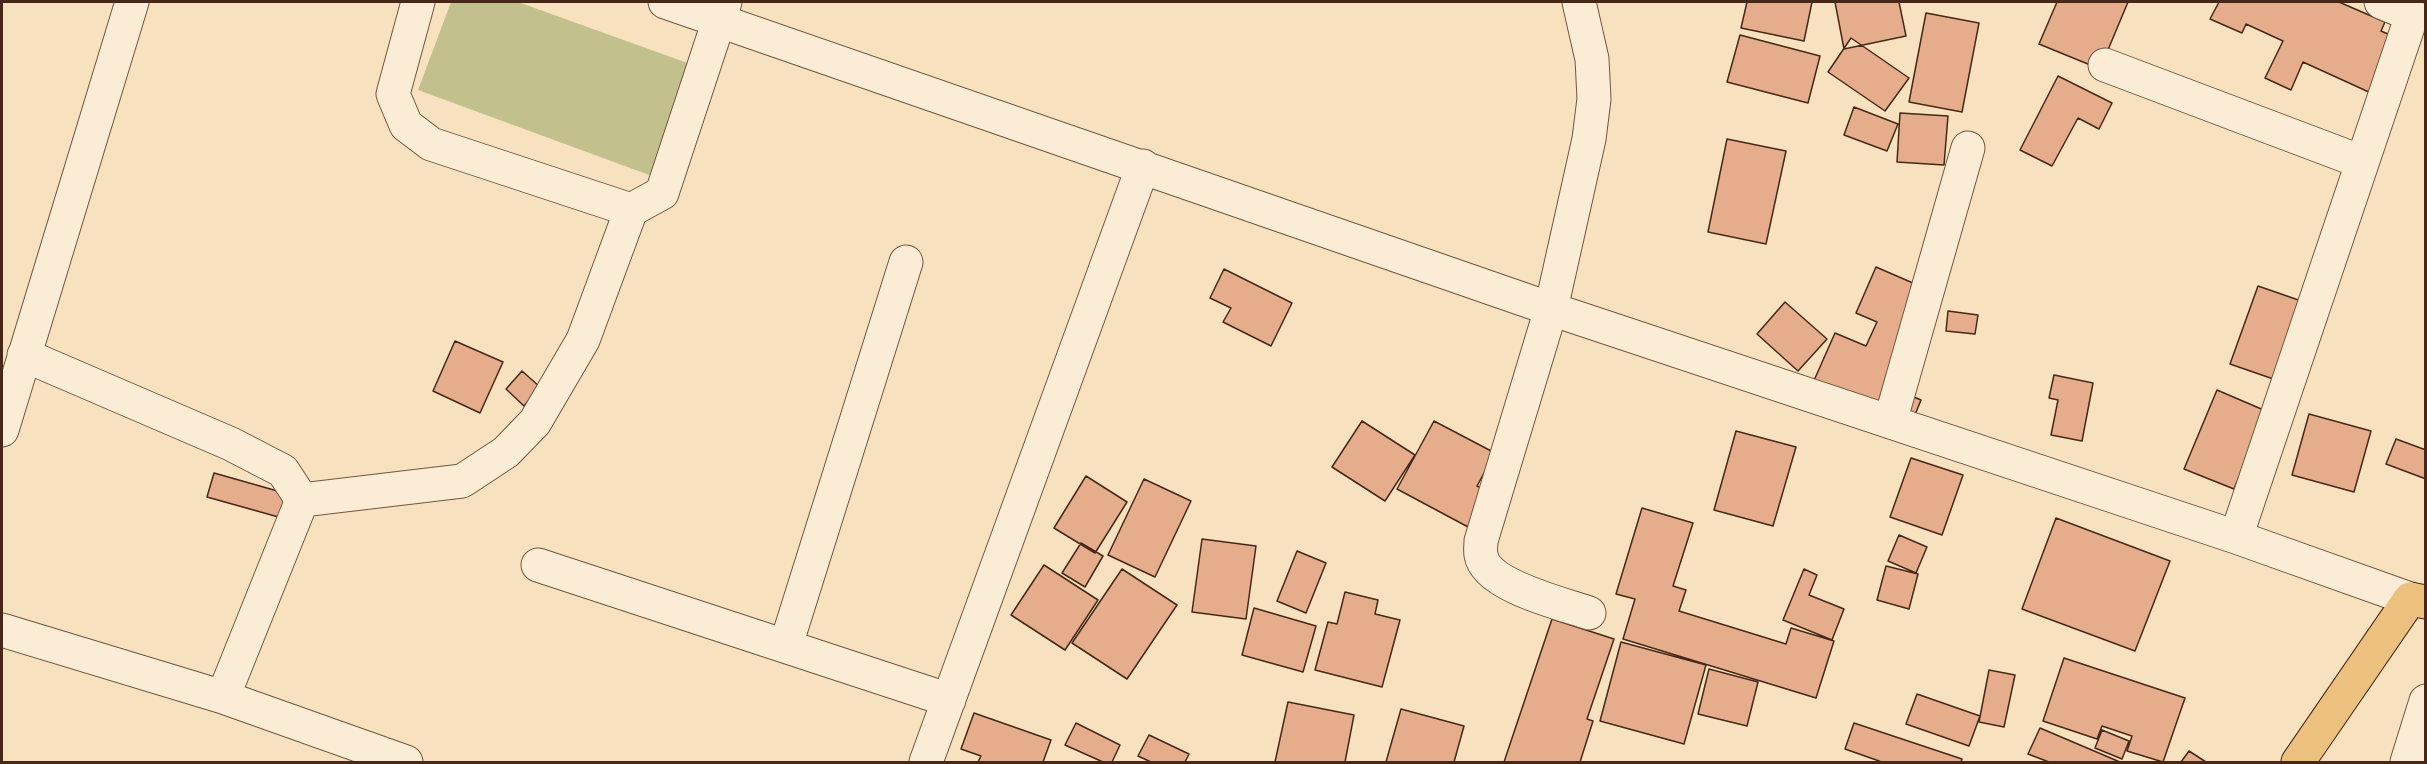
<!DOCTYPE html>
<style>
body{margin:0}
#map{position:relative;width:2427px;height:764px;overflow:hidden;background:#f8e1be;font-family:Vollkorn,serif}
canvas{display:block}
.frame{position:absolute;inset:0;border:3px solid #472818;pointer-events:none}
</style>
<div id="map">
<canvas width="2427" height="764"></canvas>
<div class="frame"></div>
</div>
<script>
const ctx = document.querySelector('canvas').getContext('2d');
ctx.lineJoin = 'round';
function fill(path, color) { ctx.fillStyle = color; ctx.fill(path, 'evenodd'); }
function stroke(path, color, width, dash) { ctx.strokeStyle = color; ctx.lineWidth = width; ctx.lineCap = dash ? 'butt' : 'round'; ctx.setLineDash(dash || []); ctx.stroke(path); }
const green = new Path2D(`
 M451,2H518L693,65L652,176L418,90Z`);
const building = new Path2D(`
 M1747,2H1812L1804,41L1741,28Z
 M1835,2H1899L1906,36L1844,49Z
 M2057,2H2128L2100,69L2039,44Z
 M2219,2H2339L2385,22L2381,31L2397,38L2371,93L2303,62L2291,90L2265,78L2283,41L2246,24L2242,33L2210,19Z
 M1926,13L1979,23L1962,112L1909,102Z
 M1740,35L1820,56L1808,103L1727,82Z
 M1851,38L1909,78L1885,111L1828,72Z
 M2058,76L2112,103L2099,129L2078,118L2052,166L2020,150Z
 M1854,107L1898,124L1887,151L1844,135Z
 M1900,113L1948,116L1944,165L1897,162Z
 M1727,139L1786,151L1766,244L1708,232Z
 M1876,267L1929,290L1904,393L1921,400L1910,427L1812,385L1835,333L1866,346L1877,322L1856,313Z
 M1224,269L1292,303L1271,346L1223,322L1231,308L1210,298Z
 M2258,286L2310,304L2282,382L2230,364Z
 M1785,302L1827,339L1798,371L1757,334Z
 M1948,311L1978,315L1975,334L1946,331Z
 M455,341L503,362L480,413L433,391Z
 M522,371L540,387L524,406L506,389Z
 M2054,375L2093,383L2082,441L2051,435L2058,400L2049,398Z
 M2217,390L2266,411L2234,489L2184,469Z
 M2309,414L2371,431L2354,492L2292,475Z
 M1362,421L1415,455L1385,501L1332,467Z
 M1434,421L1495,453L1477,486L1489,492L1470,528L1397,489Z
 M1736,431L1796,447L1773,526L1714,510Z
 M2396,439L2426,450V479L2386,464Z
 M1911,458L1963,475L1942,535L1890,517Z
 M214,473L288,494L282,518L207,497Z
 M1086,476L1127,502L1095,553L1054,528Z
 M1144,479L1191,501L1155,577L1108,555Z
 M1642,508L1693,523L1673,586L1686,590L1679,611L1786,644L1791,628L1834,641L1816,698L1623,639L1635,599L1616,594Z
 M2056,518L2170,561L2135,651L2022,609Z
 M1899,535L1927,547L1916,573L1888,561Z
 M1202,539L1256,546L1246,619L1192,612Z
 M1081,543L1103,556L1085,587L1062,573Z
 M1297,551L1326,563L1306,613L1277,601Z
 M1044,565L1098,600L1065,650L1011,615Z
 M1886,566L1918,574L1909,609L1877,600Z
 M1122,569L1177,605L1127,679L1072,643Z
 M1804,569L1817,575L1809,595L1844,609L1832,640L1783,620Z
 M1345,592L1378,600L1375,614L1400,620L1382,687L1315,670L1328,622L1337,624Z
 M1254,608L1316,626L1303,672L1242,655Z
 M1552,619L1614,639L1587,719L1593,721L1580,762H1504Z
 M1621,642L1706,665L1684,744L1600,721Z
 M2064,658L2185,698L2163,762L2127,751L2132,736L2102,726L2097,739L2043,721Z
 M1709,669L1758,682L1747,726L1698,714Z
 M1989,670L2015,675L2004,727L1979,722Z
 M1917,694L1980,716L1969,746L1906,724Z
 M1288,702L1354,715L1345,762H1275Z
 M1401,709L1464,726L1454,762H1386Z
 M974,713L1051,740L1043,762H978L981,756L961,749Z
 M1076,723L1120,745L1112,762H1103L1065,745Z
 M1854,723L1962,759L1961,762H1882L1845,749Z
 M2040,728L2120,762H2049L2028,754Z
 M2102,730L2129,741L2122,759L2095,748Z
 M1149,735L1189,754L1185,762H1151L1138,756Z
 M2189,751L2206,762H2181Z`);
const minor = new Path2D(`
 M418,2L393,94L406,125L431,144L631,210L662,193L725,2
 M665,2L1551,309L2236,537L2410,599
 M1579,2L1592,59L1594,99L1589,139L1551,309L1481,541C1481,545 1480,551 1481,555C1486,586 1563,604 1589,613
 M2105,65L2362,162
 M24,355L231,444L283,471L302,500L223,697
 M1890,422L1968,148
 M2,430L132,2
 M302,500L462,481L506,452L535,422L583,340L631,210
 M2236,537L2412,15L2381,2
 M538,565L949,700
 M2,630L223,697L406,762
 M786,645L906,262
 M926,762L1143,166
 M2407,762L2426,701`);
const major = new Path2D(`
 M2298,762L2410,599L2426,602`);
fill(green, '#c2c18e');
fill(building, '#e5ad8c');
stroke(building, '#472818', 1.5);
stroke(minor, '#735642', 35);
stroke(major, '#472818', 35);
stroke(minor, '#faecd5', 33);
stroke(major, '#ecc07f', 33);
</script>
